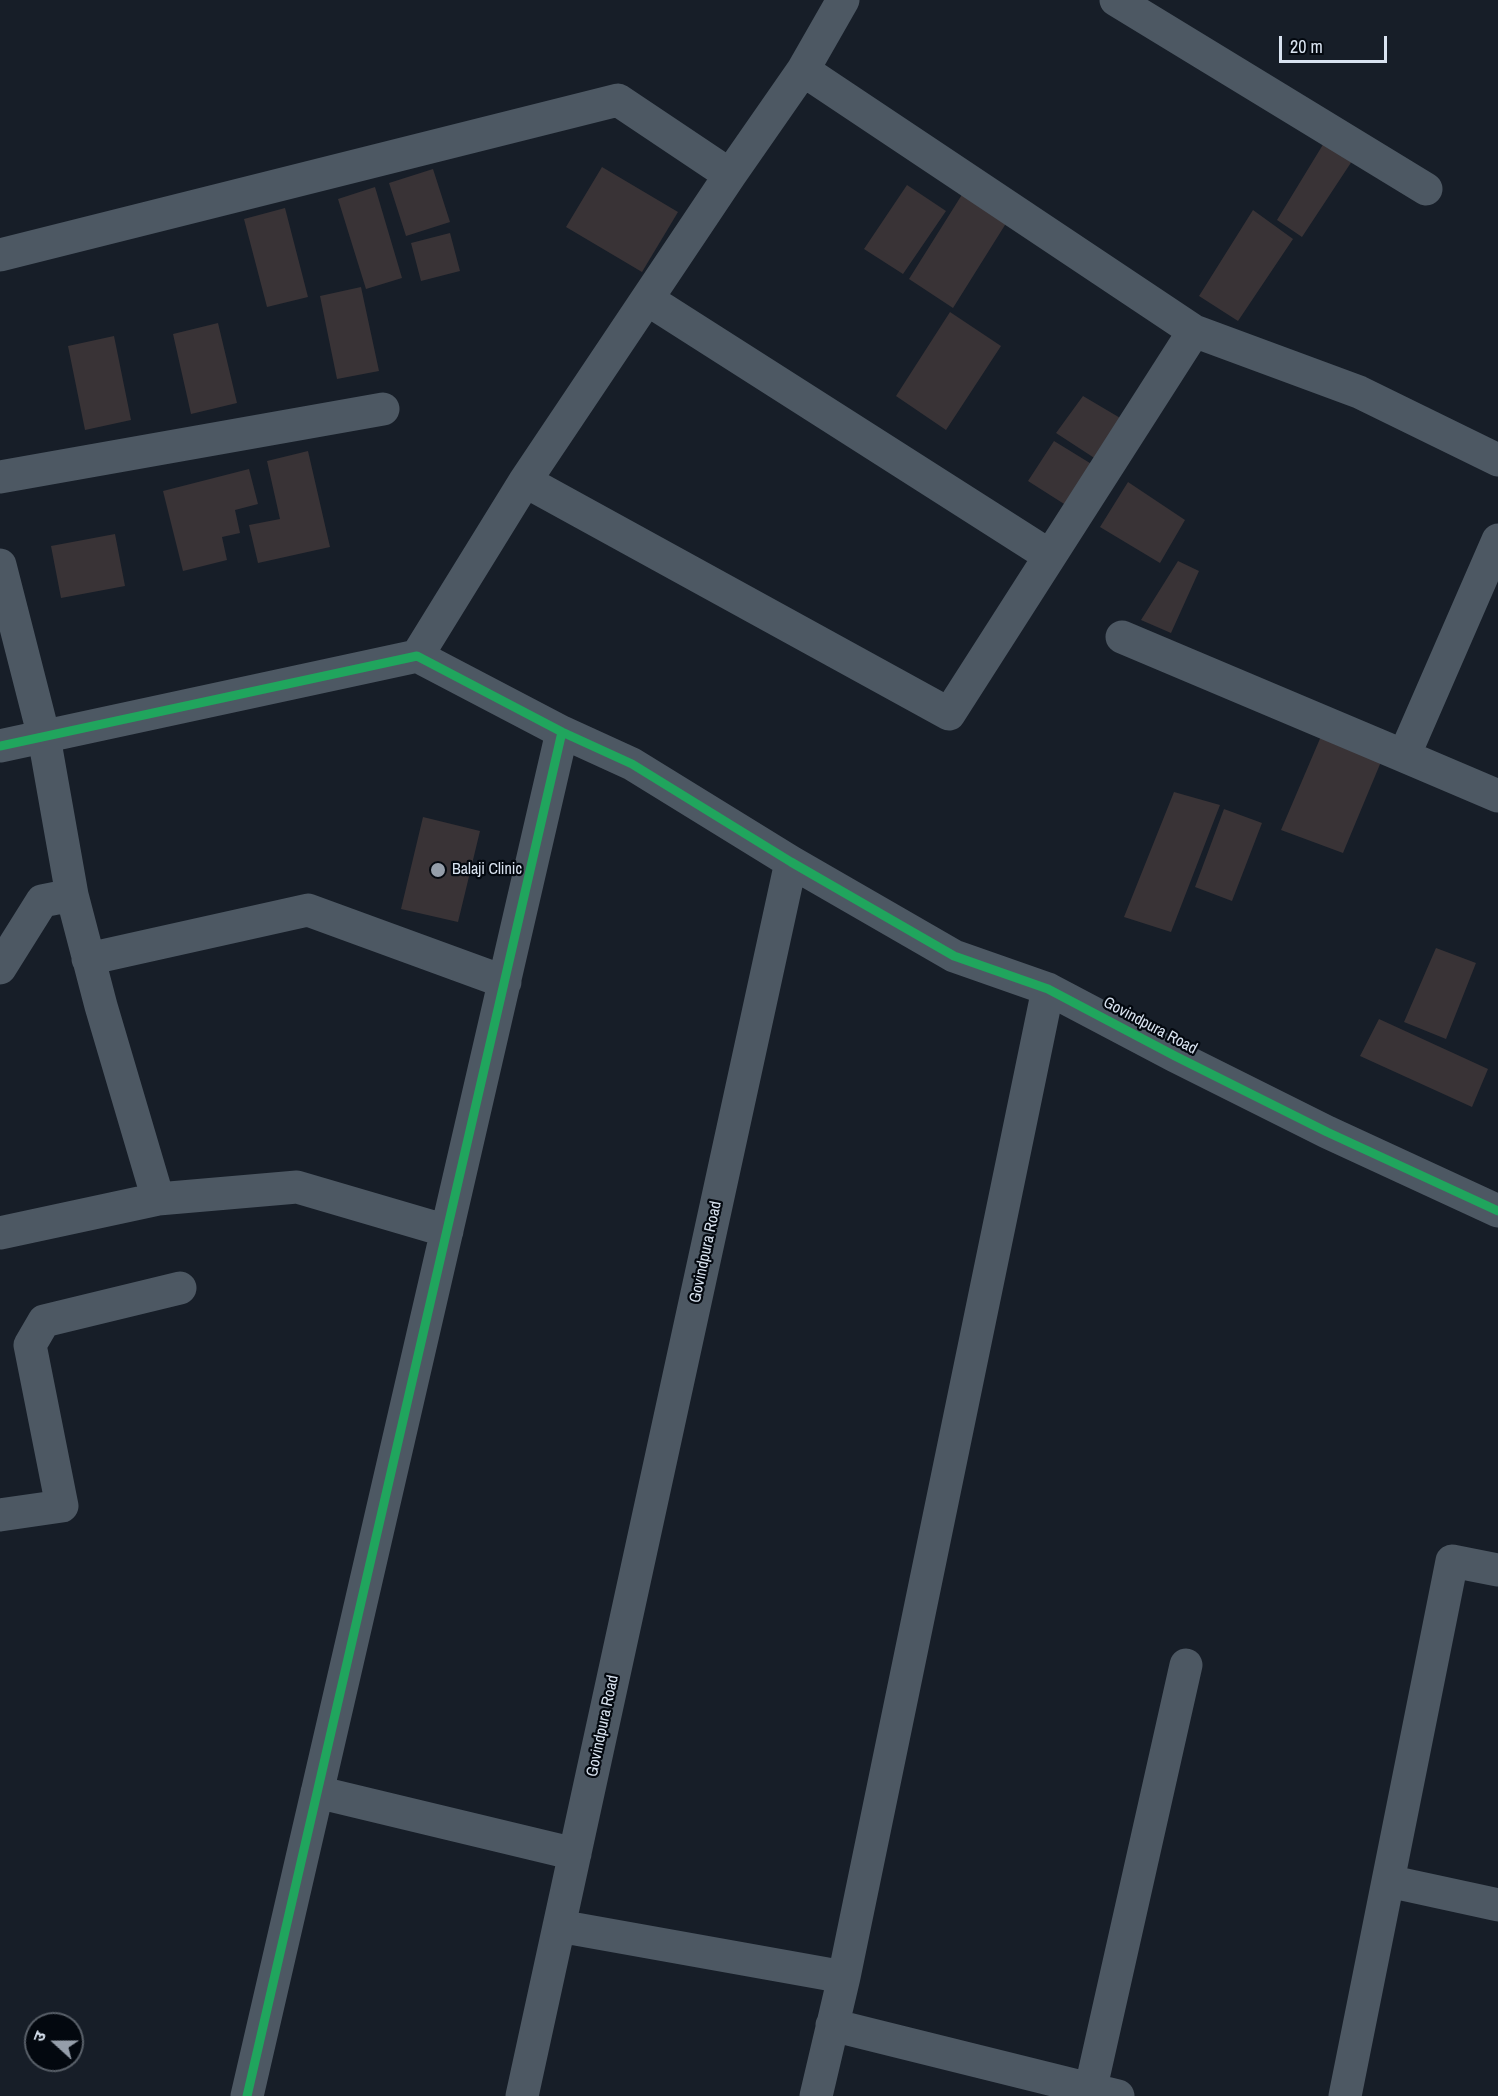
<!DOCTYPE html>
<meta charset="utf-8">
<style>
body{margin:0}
#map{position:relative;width:1498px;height:2096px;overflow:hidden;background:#171e28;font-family:"Archivo Narrow","Noto Sans Devanagari",sans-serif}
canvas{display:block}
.north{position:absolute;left:24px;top:2012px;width:60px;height:60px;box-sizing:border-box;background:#03080f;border:2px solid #596069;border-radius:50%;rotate:291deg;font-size:16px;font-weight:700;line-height:24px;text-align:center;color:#d9e3f0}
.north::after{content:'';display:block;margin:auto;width:21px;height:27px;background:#959eaa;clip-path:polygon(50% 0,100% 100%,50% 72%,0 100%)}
.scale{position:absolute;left:1279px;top:36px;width:108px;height:27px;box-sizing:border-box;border:3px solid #d9e3f0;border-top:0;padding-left:8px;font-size:18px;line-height:21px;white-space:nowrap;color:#d9e3f0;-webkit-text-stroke:4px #03080f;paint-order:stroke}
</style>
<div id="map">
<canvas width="1498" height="2096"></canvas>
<div class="north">उ</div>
<div class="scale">20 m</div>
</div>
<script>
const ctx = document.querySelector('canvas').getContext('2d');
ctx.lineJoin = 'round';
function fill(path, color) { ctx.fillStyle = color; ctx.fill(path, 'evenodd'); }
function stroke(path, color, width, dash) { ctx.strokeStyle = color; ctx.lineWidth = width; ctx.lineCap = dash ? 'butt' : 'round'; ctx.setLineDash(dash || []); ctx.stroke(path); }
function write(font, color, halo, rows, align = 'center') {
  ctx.font = font + ' "Archivo Narrow",sans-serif'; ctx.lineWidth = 4.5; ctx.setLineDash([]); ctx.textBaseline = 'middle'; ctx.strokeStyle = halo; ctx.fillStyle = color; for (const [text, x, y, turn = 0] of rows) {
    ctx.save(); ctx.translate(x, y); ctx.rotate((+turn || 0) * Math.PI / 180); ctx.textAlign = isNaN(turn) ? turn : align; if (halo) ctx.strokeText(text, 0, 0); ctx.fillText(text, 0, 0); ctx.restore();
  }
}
const building = new Path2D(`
 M1327,138L1356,155L1302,237L1277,220Z
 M602,167L678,212L642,272L566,227Z
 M433,169L450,222L406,236L389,183Z
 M907,185L946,211L903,274L864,249Z
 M375,187L402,278L366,289L338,199Z
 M963,193L1010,217L953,308L909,279Z
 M285,208L308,297L267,307L244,219Z
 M1253,210L1293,239L1238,321L1199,296Z
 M450,233L460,271L421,281L411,243Z
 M361,287L379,371L337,379L320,296Z
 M950,312L1001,346L946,430L896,396Z
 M218,323L237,403L191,414L173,334Z
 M114,336L131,420L85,430L68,346Z
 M1083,396L1127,422L1102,463L1056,433Z
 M1054,441L1098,468L1072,509L1028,481Z
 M308,451L330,547L258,563L249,525L280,519L267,461Z
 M249,469L258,504L235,510L240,533L222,537L227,560L183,571L163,491Z
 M1128,482L1185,520L1160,563L1100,527Z
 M115,534L125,586L61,598L51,546Z
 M1178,561L1199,571L1171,633L1141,620Z
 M1322,734L1383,757L1343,853L1281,830Z
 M1174,792L1220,805L1171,932L1124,917Z
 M1224,809L1262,823L1232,901L1195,887Z
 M423,817L480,831L458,922L401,909Z
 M1436,948L1476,963L1446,1039L1404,1022Z
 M1379,1019L1488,1069L1472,1107L1360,1056Z`);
const minor = new Path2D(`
 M1116,0L1426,189
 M803,70L1194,331L1359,392L1498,460
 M0,255L618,100L730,175
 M647,299L1050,556
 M0,477L383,409
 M525,481L949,714L1194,331
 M0,565L44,737L72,895
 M1122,637L1404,756L1498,540
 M417,656L525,481L730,175L803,70L843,0
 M0,746L417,656L562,732L632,764L791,862L954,956L1048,989L1175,1056L1327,1132L1498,1211
 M1404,756L1498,796
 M88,959L308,910L505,982
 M0,968L42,901L72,895L101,1006L158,1199
 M0,1233L158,1199L297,1187L447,1231
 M0,1515L62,1506L30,1345L44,1321L180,1288
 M317,1792L575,1854
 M1388,1881L1498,1905
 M559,1926L844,1977
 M832,2025L1118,2096
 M247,2096L562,732
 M522,2096L791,862
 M816,2096L844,1977L1048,989
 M1089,2096L1186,1665
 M1345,2096L1452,1561L1498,1570`);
const cycleway = new Path2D(`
 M0,746L417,656L562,732L632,764L791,862L954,956L1048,989L1175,1056L1327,1132L1498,1211
 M247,2096L562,732`);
const markers = [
 [438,870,8,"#959eaa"]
];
const poiNames = [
 ["Balaji Clinic",452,870]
];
const streetNames = [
 ["Govindpura Road",1150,1026,28],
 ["Govindpura Road",706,1252,-78],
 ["Govindpura Road",603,1726,-78]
];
fill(building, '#393336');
stroke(minor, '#4d5863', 33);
stroke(cycleway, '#20a55d', 9);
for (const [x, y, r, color] of markers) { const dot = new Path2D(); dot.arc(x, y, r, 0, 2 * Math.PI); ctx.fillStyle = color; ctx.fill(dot); stroke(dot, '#03080f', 2); }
write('16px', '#d9e3f0', '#03080f', poiNames, 'left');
write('16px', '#d9e3f0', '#03080f', streetNames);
</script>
